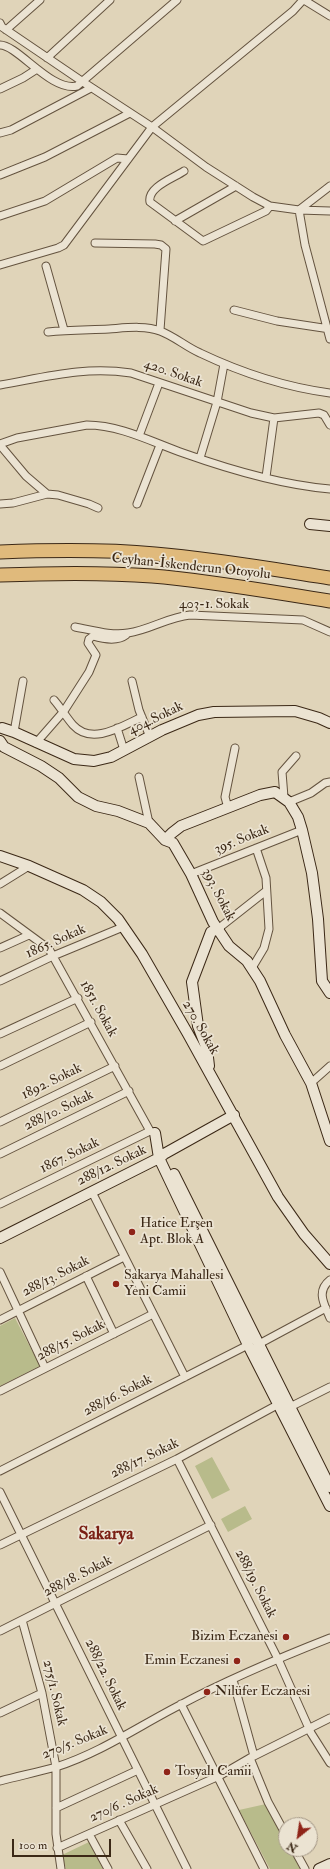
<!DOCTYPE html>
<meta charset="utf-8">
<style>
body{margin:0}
#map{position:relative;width:330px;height:1869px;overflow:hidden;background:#e0d4b9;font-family:"IM FELL Double Pica",serif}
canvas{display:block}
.north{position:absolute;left:278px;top:1817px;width:40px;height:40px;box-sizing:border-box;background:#ebe3d2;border:1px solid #a59887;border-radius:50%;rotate:210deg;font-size:11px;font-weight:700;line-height:16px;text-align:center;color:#3b2816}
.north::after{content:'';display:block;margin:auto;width:14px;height:18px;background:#8f2418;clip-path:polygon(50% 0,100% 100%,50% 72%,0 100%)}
.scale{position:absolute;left:12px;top:1839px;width:99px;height:18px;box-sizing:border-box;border:2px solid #3b2816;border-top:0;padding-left:5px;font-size:12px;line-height:14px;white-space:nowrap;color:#3b2816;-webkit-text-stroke:3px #ebe3d2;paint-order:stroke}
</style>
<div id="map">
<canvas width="330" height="1869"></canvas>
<div class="north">N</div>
<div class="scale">100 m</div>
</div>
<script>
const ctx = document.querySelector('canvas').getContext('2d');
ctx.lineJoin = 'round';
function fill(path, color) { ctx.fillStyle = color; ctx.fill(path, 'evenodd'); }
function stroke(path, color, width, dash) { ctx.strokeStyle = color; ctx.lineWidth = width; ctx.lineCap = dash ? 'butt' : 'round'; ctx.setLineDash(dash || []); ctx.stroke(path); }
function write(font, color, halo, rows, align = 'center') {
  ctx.font = font + ' "IM FELL Double Pica",serif'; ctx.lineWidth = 3.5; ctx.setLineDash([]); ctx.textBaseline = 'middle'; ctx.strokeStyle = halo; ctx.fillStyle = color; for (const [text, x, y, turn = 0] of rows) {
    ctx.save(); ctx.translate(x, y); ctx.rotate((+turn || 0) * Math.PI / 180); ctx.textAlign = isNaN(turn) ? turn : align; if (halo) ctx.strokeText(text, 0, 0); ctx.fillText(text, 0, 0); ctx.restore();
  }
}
const green = new Path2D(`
 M15,1318L40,1366L0,1386V1326Z
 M212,1457L230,1490L212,1499L195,1466Z
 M245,1506L252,1519L228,1532L221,1519Z
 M266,1804L286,1841V1849H290L300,1869H270L239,1810Z
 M89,1842L103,1869H66L62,1855Z`);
const street = new Path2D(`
 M304,0L330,16
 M0,23L2,27L83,82L152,127L206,167L253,197L270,206L299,210L305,245L330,339
 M6,30L40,0
 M0,45C18,45 51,92 77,86L177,0
 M47,58L110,0
 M0,89L23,78L37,69
 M0,133L11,130L91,88
 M184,171C174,178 147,187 150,202L203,241L266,211L270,206
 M0,175L45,157L130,113
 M299,210L330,186
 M299,210L330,211
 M0,216L45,201L117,158L128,159
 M175,221L236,186
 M95,243L155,244L161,245L166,249L160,330
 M0,265L58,248L64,245L152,127L293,11L303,0
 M46,266L64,330
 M234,310L277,321L330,329
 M48,332C68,330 88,330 109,329C124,328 145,325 160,331C174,336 186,347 200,353C240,372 285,387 330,393
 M0,385C46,377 84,366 131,373L251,413L274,418L319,413L324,415L330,425
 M139,436L159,383
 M0,444L17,438L87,425C120,425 152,442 183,453C228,469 282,485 330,489
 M0,445L26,476L47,494L58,495L89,504L98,508
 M200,458L217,402L224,364
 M266,477L274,418
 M0,504L13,503L47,494
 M137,504L160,445
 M75,627C92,630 111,636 128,633C150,630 168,617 190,615L303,620L330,632
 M132,681L139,710L150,737
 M54,700C61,708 66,717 73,725C92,746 122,726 142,717
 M117,728L124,750
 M14,732L23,681
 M36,743L64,711L89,672L96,655L88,643L89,639L93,636C103,639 117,642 126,635
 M139,777L149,823
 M284,797L282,772L296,756
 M289,802L311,793L325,783L330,782
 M228,808L225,797L235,748
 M191,874L302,830
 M0,884L29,866
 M0,913L49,949L150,1131L155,1133
 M219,928L266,891
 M0,948L29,935
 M252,968L264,948L269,929L266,878L256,848
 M0,981L53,956L123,927
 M0,1034L78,998
 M0,1066L91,1022
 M311,1083L330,1066
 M0,1122L115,1066
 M0,1154L129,1091
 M92,1192L185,1377
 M0,1204L150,1131
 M0,1272L45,1368
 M86,1276L114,1334
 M330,1280C316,1291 324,1304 330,1318
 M0,1320L124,1257
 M259,1344L326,1308
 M0,1391L153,1314
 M290,1407L330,1387
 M177,1459L278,1659L311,1733L330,1763
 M0,1471L248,1345
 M0,1492L187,1869
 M0,1545L177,1459L279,1404
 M22,1620L42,1693L56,1767V1834L61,1869
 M0,1631L211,1525
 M233,1680L254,1756
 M181,1704L264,1869
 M0,1713L42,1693
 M250,1758L268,1802L286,1835
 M0,1781C19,1776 38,1772 56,1767C100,1753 139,1726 180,1705C229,1679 279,1658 330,1638
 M56,1808L138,1770
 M119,1820L147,1869
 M89,1834L108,1869
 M57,1848L219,1776L250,1758L330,1718
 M294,1849L305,1869`);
const secondary = new Path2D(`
 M310,524L330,526
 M2,728L14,732L74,759L94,761L111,757L162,730L198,715L214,712L295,711L319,718L330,723
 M0,741L4,747L41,766L59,778L78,797L96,806L118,811L149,823L165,840L173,843L191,874L213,922L229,946L247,961L260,981L285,1035L311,1083L330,1141
 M165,840L172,833L181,826L260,795L275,792L289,802L298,817L302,830L312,873L318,919L322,981L330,993
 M0,856L29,866L83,890L101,902L118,919L142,954L188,1034L278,1197L304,1234L330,1264
 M209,1066L207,1049L198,1026L192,982L211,932L219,928
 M155,1133L159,1158L248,1345L330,1506
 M174,1174L330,1487
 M0,1238L159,1158L164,1154L234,1115
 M319,1869L330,1864`);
const highway = new Path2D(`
 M0,552C52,550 103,549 155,554C214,559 272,569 330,578
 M0,575C51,573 101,572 152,576C212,581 271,592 330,601`);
const markers = [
 [132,1232,4,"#8f2418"],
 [116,1284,4,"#8f2418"],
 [286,1637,4,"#8f2418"],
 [237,1661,4,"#8f2418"],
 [207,1692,4,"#8f2418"],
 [167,1772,4,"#8f2418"]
];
const streetNames = [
 ["420. Sokak",173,374,19],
 ["Ceyhan-İskenderun Otoyolu",191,567,6],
 ["403-1. Sokak",214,605],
 ["404.Sokak",156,719,-26],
 ["395. Sokak",242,840,-22],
 ["393. Sokak",218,895,63],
 ["1865. Sokak",56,942,-24],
 ["1851. Sokak",98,1009,61],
 ["270. Sokak",200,1028,60],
 ["1892. Sokak",52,1082,-26],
 ["288/10. Sokak",59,1111,-26],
 ["1867. Sokak",70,1156,-26],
 ["288/12. Sokak",112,1166,-26],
 ["288/13. Sokak",56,1277,-27],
 ["288/15. Sokak",71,1341,-27],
 ["288/16. Sokak",118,1396,-27],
 ["288/17. Sokak",145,1459,-26],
 ["288/18. Sokak",78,1577,-27],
 ["288/19. Sokak",255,1584,63],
 ["288/22. Sokak",105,1675,64],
 ["275/1. Sokak",54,1693,77],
 ["270/5. Sokak",75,1743,-22],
 ["270/6 . Sokak",124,1804,-24]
];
const poiNames = [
 ["Hatice Erşen",140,1224],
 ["Apt. Blok A",140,1240],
 ["Sakarya Mahallesi",124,1276],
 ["Yeni Camii",124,1292],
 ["Bizim Eczanesi",278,1637,"right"],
 ["Emin Eczanesi",229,1661,"right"],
 ["Nilüfer Eczanesi",215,1692],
 ["Tosyalı Camii",175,1772]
];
const districtNames = [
 ["Sakarya",106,1535]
];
fill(green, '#b8bb8b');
stroke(street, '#64533f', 9);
stroke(secondary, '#3b2816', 12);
stroke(highway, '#3b2816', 15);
stroke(street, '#ebe3d2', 7);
stroke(secondary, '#ebe3d2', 10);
stroke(highway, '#e0ba7c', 13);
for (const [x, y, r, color] of markers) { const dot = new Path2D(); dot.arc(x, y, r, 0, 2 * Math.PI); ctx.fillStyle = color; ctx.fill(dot); stroke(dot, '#ebe3d2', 1.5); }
write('14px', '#3b2816', '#ebe3d2', streetNames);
write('14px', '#3b2816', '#ebe3d2', poiNames, 'left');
write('bold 18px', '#7a1f14', '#ebe3d2', districtNames);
</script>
